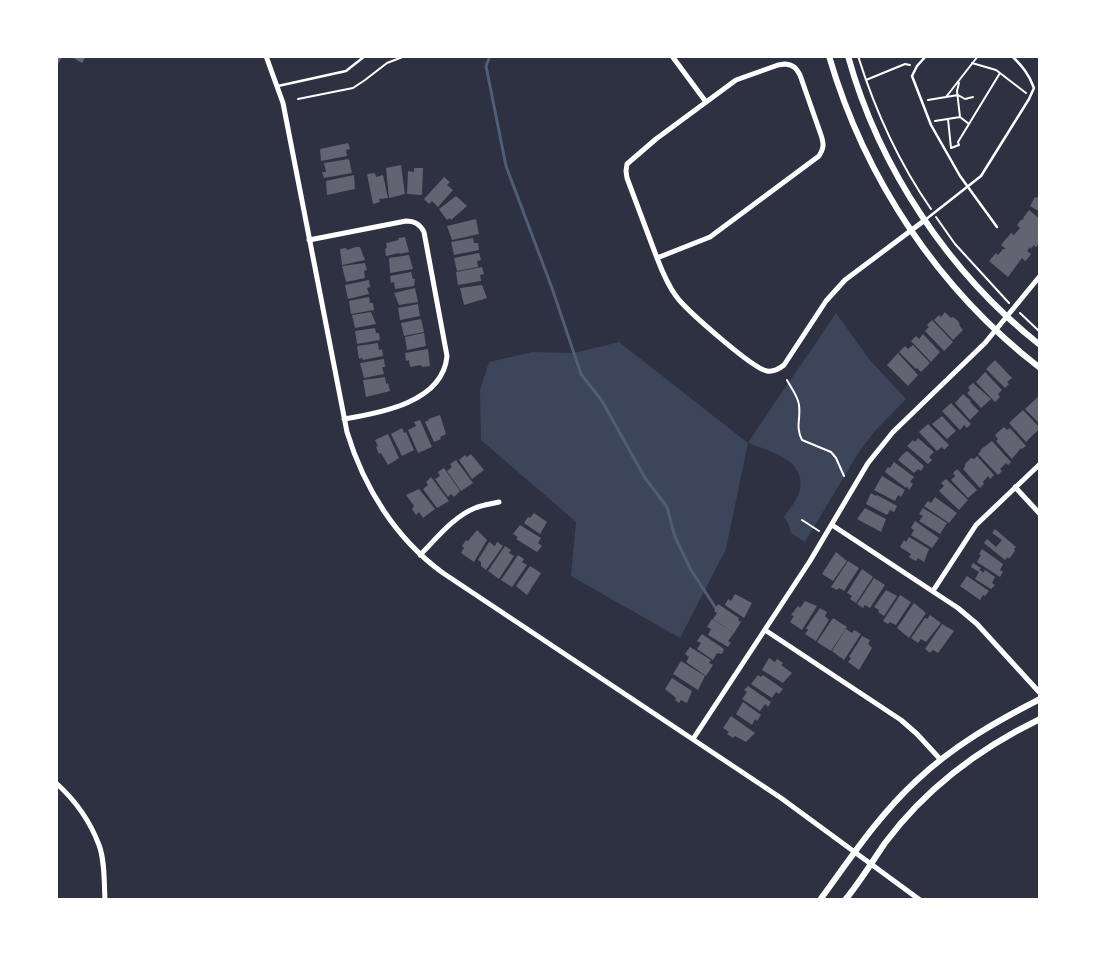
<!DOCTYPE html>
<style>
body{margin:0}
#map{position:relative;width:1096px;height:956px;overflow:hidden;background:#2d3142;font-family:Jost,sans-serif}
canvas{display:block}
.frame{position:absolute;inset:0;border:58px solid #fff;pointer-events:none}
</style>
<div id="map">
<canvas width="1096" height="956"></canvas>
<div class="frame"></div>
</div>
<script>
const ctx = document.querySelector('canvas').getContext('2d');
ctx.lineJoin = 'round';
function fill(path, color) { ctx.fillStyle = color; ctx.fill(path, 'evenodd'); }
function stroke(path, color, width, dash) { ctx.strokeStyle = color; ctx.lineWidth = width; ctx.lineCap = dash ? 'butt' : 'round'; ctx.setLineDash(dash || []); ctx.stroke(path); }
const green = new Path2D(`
 M836,313L869,359L906,399L874,432L859,452L805,542L791,533L789,525L784,517C789,509 799,498 800,489C806,460 769,451 748,443L726,549L680,638L571,576L576,522L481,440L480,390L489,362L532,352L574,353L619,342L748,443C777,398 807,357 836,313Z`);
const stream = new Path2D(`
 M490,56L486,66L506,166L552,288L581,374L602,401L645,478L667,507L675,537L691,570L717,610`);
const building = new Path2D(`
 M56,56H63L56,67Z
 M70,56H86L82,63Z
 M348,143L350,149L346,150L347,156L321,161L320,149Z
 M349,159L352,173L324,178L322,172H326L324,163Z
 M401,165L405,194L389,198L386,168Z
 M414,168H423L422,195L407,194L408,171L414,172Z
 M375,173L376,177L383,175L388,198L379,199L380,202L373,204L367,174Z
 M354,175L355,189L327,195L326,181Z
 M444,177L450,182L447,185L453,190L438,207L432,201L429,204L424,199Z
 M1040,194V212L1030,206L1035,197L1037,198Z
 M456,196L467,206L451,220L450,218L447,220L439,209Z
 M1029,210L1040,219V243L1036,247L1034,245L1031,249L1030,247L1027,251L1031,254L1029,257L1025,261L1022,258L1008,277L989,261L996,253L998,255L1003,249H1006L1001,245L1011,233L1014,235L1020,228L1017,225L1021,220L1024,219L1023,218Z
 M476,219L479,234L452,240L447,226Z
 M405,237L409,252L400,254L399,253L386,256L385,249L387,248L386,243L399,240L398,238Z
 M473,238L474,243H478L479,250L454,255L451,242Z
 M356,247H360L365,260L342,265L340,249L346,248L347,250Z
 M479,253L481,260L477,261L478,267L457,271L454,258Z
 M409,255L413,269L390,273L389,258Z
 M365,263L367,270L364,271L365,278L346,282L342,266Z
 M482,267L484,274L480,275L481,281L458,285L456,272Z
 M411,272L413,279H415L414,286L395,289L394,282L391,283L390,276Z
 M369,280L370,287L367,288L369,294L348,299L345,285Z
 M482,285L487,298L464,305L460,288Z
 M415,288L418,302L399,305L394,293Z
 M369,297L370,303H373L374,310L351,314L349,301Z
 M418,304L420,316L400,320L398,308Z
 M371,312L376,324L355,328L352,315Z
 M945,312L951,318L953,317L957,320L960,324L959,325L963,330L953,340L934,320L939,315L941,317Z
 M421,319L424,332L404,336L401,323Z
 M932,320L953,342L944,351L925,331L929,327L927,325Z
 M375,328L376,333H379L380,340L357,344L355,331Z
 M424,333L426,346L407,350L405,337Z
 M923,334L940,352L931,362L911,341L916,336L919,339Z
 M378,343L379,350L382,349L383,356L363,360L362,358L359,359L357,346Z
 M913,345L930,363L921,372L917,368L916,369L899,352L905,346L908,349Z
 M428,349L430,366L422,367L421,365L410,367L409,360L406,361L405,353Z
 M898,353L918,375L908,386L887,365Z
 M384,359L385,367H382L384,374L364,378L360,363Z
 M995,360L1012,378L1007,382L1009,384L1005,388L986,369Z
 M985,372L1002,390L998,394L1000,397L995,402L976,382Z
 M385,377L386,384L388,383L390,391L366,397L363,380Z
 M973,383L991,399L981,408L967,393L970,390L968,387Z
 M963,394L971,401L970,402L979,411L970,420L955,403Z
 M1039,396L1040,397V424L1025,409Z
 M951,403L971,424L967,428L964,425L960,430L942,411Z
 M1023,410L1040,428L1026,442L1009,423Z
 M440,415L446,434L440,437L441,439L434,442L425,422L429,420L428,419Z
 M942,416L956,431L947,439L932,424Z
 M420,420L432,447L418,453L408,430L416,426L414,422Z
 M928,424L949,445L944,450L942,447L937,451L919,432Z
 M1004,427L1007,430L1010,428L1026,446L1022,449L1021,448L1012,459L996,441L998,439L995,435L996,434Z
 M402,428L404,433L406,432L414,450L402,456L391,434Z
 M388,434L399,458L388,465L381,453L379,454L376,447L378,446L375,440Z
 M918,438L934,452L929,457L932,460L928,464L907,446L913,440L915,442Z
 M992,441L1011,462L1008,465L1006,463L1000,469L1002,471L998,475L978,454L981,451L980,450Z
 M907,451L924,466L921,471L918,469L914,473L898,460L902,455Z
 M471,454L484,470L472,479L459,460L465,455L467,457Z
 M977,456L994,475L990,479L988,476L983,482L984,484L980,488L963,469L965,467V464L971,458L974,459Z
 M456,460L473,483L461,491L447,471L452,467L450,464Z
 M894,462L914,477L910,482L913,484L909,490L907,486L906,488L885,472L888,467L890,468Z
 M444,468L460,491L454,497L451,494L448,497L435,479L440,476L438,472Z
 M957,469L977,490L968,498L951,480L955,476L953,473Z
 M882,476L905,490L901,497L898,495L895,501L874,490Z
 M431,477L449,501L437,508L423,489L428,485L426,482Z
 M946,479L968,500L959,510L939,491L944,486L941,483Z
 M419,489L435,509L423,518L419,512L416,515L412,509L414,506L406,495Z
 M871,493L876,496L877,495L897,506L894,512L890,510L887,515L866,504Z
 M935,497L957,513L949,523L924,506L928,501L931,503Z
 M865,508L886,519L881,532L857,519Z
 M923,508L947,523L940,534L919,521L923,516L919,514Z
 M534,513L547,522L540,534L524,523L528,517L530,518Z
 M915,521L939,538L932,548L911,535L914,530L911,528Z
 M520,525L541,538L538,543L542,546L537,552L516,539L518,537L513,534Z
 M995,529L1016,547L1014,549L1015,551L1009,559L1008,557L1005,560L984,543L987,539L996,547L1002,540L992,533Z
 M477,530L487,540L474,562L461,553L464,548L462,546L466,540L468,541Z
 M909,537L929,549L924,562L918,558L916,561L912,559L909,557L911,554L900,547L904,540L906,542Z
 M489,542L495,546L497,542L503,546L486,570L481,566V562L478,560Z
 M505,546L511,550L509,553L514,556L499,579L488,571Z
 M982,549L1003,564L1000,570L1003,572L1000,577L977,562L981,555L979,554Z
 M836,552L847,561L833,581L822,574Z
 M518,555L524,559L522,562L527,565L512,587L501,580Z
 M848,561L859,568L844,591L839,588L837,590L831,587Z
 M973,563L981,568L979,570L982,571V572L983,573L985,570L995,577L992,583L995,585L991,589L975,579L979,572L971,567Z
 M530,566L541,573L527,595L516,586Z
 M862,569L873,577L856,603L850,599L852,596L847,593Z
 M967,576L989,591L985,596L983,595L980,600L960,586Z
 M874,578L885,585L870,608L865,605L863,608L857,604Z
 M886,590L897,596L884,616L878,612L879,610L874,607Z
 M735,594L752,603L744,618L725,605L728,599L731,601Z
 M900,595L911,602L896,625L890,622L888,624L883,621Z
 M805,601L817,606L802,630L790,622L794,616L791,615L798,606L800,608Z
 M914,603L926,613L909,638L897,628Z
 M718,604L739,618L738,620L741,622L734,633L713,619L717,613L714,611Z
 M820,608L827,612L825,616L829,620L816,641L805,634L808,630L806,628Z
 M930,615L941,623L926,642L921,639L918,643L911,638L925,618L927,619Z
 M833,618L847,627L831,651L817,642Z
 M712,619L734,633L728,641L731,643L728,647L708,635L711,629L707,627Z
 M942,624L954,631L938,653L933,650L930,653L925,649Z
 M846,629L852,633L854,630L861,634L844,660L832,651Z
 M702,634L724,649L722,654L717,653L713,660L697,649L701,643L697,641Z
 M862,636L870,640L868,644L872,648L859,670L848,662L851,658L849,657Z
 M690,647L711,660L709,663L713,665L706,676L686,662L689,657L685,654Z
 M769,658L775,662L777,659L783,663L781,665L792,673L783,683L762,670Z
 M681,661L705,676L698,690L673,674Z
 M758,675L761,677L763,675L783,689L779,694L776,692L772,698L751,684Z
 M672,678L692,691L687,703L681,700L679,703L675,700L676,698L665,689Z
 M748,686L771,702L768,707L765,704L760,711L742,699L747,692L744,690Z
 M743,702L761,715L757,721L755,719L752,725L736,714Z
 M731,716L755,733L746,742L735,736L733,738L727,734L729,732L723,728Z`);
const path = new Path2D(`
 M858,56C875,110 899,163 931,209
 M972,63L996,70L1026,93
 M866,80L905,64L910,65
 M959,83L957,91L960,117
 M958,95L965,99L973,97
 M946,97L958,95
 M298,99L353,88L365,80L387,63L405,56
 M928,100L946,97L978,56
 M948,119L951,148L959,145L958,142L1000,73
 M935,121L960,117L969,124
 M936,217L955,244L1009,303
 M1020,313L1040,332
 M787,380C791,388 798,396 799,405C801,419 795,426 802,440L831,452L836,458L844,476
 M802,520L819,531`);
const service = new Path2D(`
 M926,56L917,66L912,76L931,125L960,176L997,227
 M278,86L346,71L365,56
 M925,220L981,176L1029,99L1034,88C1029,74 1022,66 1012,56`);
const minor = new Path2D(`
 M266,56L283,103L347,432C364,488 396,539 443,573L781,798L920,900
 M672,56L706,102
 M785,64C794,65 796,68 800,75L821,135C824,144 824,148 819,156L710,237L657,258L627,178L626,171L627,164L656,139L736,80L778,65Z
 M309,240L406,221C415,221 420,224 424,232L447,356C443,402 381,413 344,419
 M657,258C662,271 667,284 676,296C685,309 753,369 767,371C773,372 779,369 784,365L826,301L845,280L925,220
 M1015,487L1040,514
 M832,525L958,608L977,624L1040,693
 M420,555C437,538 453,517 475,508C483,505 491,504 499,502
 M933,591L976,525L1040,464
 M765,630L901,720L917,734L940,759
 M693,739L810,561L868,463L893,432L985,343L1040,276
 M56,783C75,800 90,821 99,845C105,861 104,882 105,900`);
const tertiary = new Path2D(`
 M829,56C865,179 938,289 1040,368
 M848,56C879,168 949,273 1040,345
 M820,900C850,859 878,816 916,781C953,746 995,722 1040,699
 M845,900C860,882 872,862 885,843C926,788 978,749 1040,719`);
fill(green, '#3c4559');
stroke(stream, '#4f5d75', 3);
fill(building, '#626471');
stroke(path, '#fff', 2);
stroke(service, '#fff', 2.5);
stroke(minor, '#fff', 5);
stroke(tertiary, '#fff', 6);
</script>
